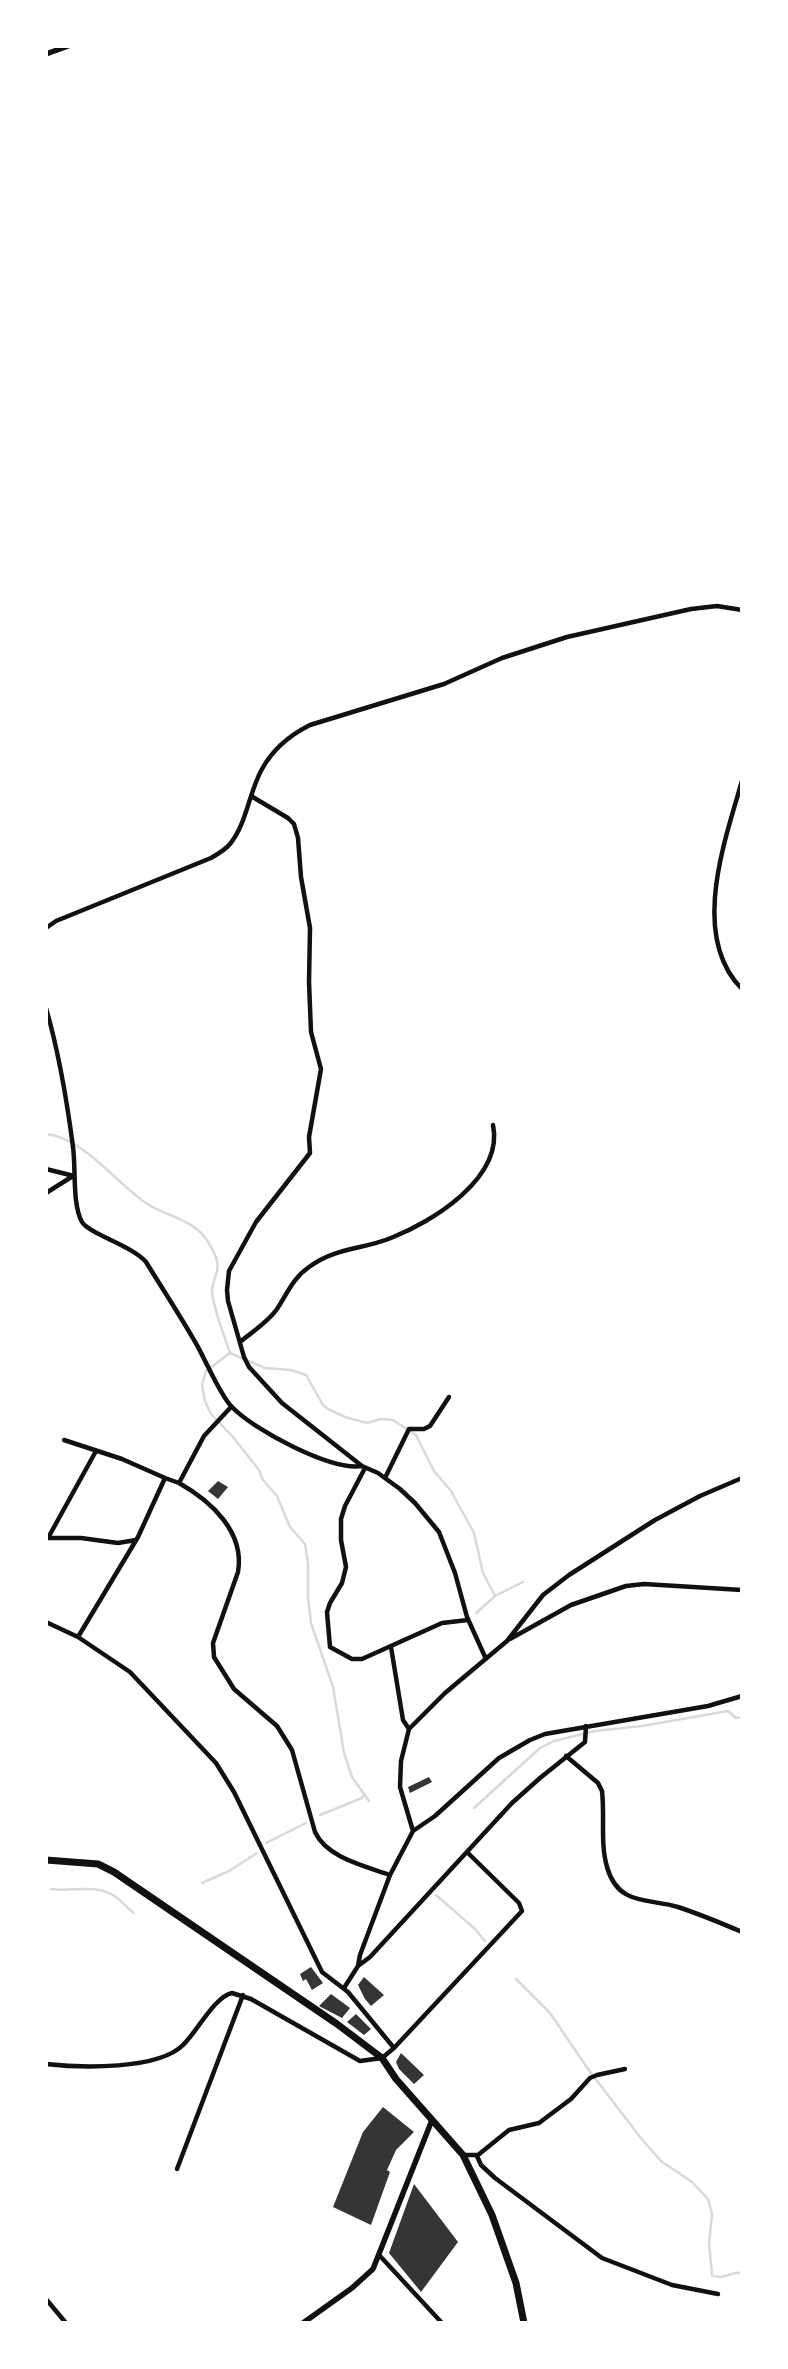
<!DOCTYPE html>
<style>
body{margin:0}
#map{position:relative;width:788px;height:2369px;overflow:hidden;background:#fff;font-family:"PT Sans",sans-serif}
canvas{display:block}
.frame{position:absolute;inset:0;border:48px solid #fff;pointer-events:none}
</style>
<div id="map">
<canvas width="788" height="2369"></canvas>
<div class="frame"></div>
</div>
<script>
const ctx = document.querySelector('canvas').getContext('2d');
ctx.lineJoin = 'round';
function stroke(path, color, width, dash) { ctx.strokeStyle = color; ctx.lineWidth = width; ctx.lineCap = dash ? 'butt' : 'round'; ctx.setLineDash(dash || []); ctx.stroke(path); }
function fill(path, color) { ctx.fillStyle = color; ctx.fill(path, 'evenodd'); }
const stream = new Path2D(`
 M46,1134C85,1138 117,1185 149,1205C165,1215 185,1218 199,1231C207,1238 212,1248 216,1257C221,1270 213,1278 212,1290C212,1306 225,1337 230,1353L265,1368L291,1370L306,1375L323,1405L328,1409L345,1417L367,1423L381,1419L393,1420L416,1435L434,1471L451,1491L474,1533L483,1573L495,1596
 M230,1353L206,1371L202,1385L205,1401L211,1414L233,1437L259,1470L263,1480L277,1496L290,1527L305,1544L308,1563V1598L311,1623L333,1687L344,1753L352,1777L369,1801
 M476,1613L495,1596L523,1582
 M474,1808L540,1748L554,1741L595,1731L642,1726L728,1711L736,1718L742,1717
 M320,1815L362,1798L364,1794
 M266,1843L306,1823
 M202,1883L229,1871L257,1853
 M51,1889C72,1892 94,1884 113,1895C121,1900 127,1908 134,1913
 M436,1895L475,1929L485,1941
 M516,1979L550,2013L588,2069L640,2137L661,2161L692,2182L708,2199L712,2214L709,2243L712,2275C723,2281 730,2271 742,2273`);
const building = new Path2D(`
 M218,1481L228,1487L218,1499L208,1491Z
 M429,1777L432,1782L410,1793L408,1787Z
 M311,1967L323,1983L312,1990L306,1979L303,1981L300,1974Z
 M364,1977L384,1995L371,2006L365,1999L358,1985Z
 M331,1994L350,2008L342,2018L319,2006Z
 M356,2014L371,2029L364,2035L347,2022Z
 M401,2053L424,2075L414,2084L399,2069L396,2062Z
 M383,2107L414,2132L396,2150L387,2170L390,2172L371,2225L333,2207L363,2132Z
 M414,2184L458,2242L421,2292L389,2253Z`);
const minor = new Path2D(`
 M742,781C724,843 690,937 742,989
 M251,796L288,818L294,824L298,838L301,877L310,928L309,982L311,1032L321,1069L309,1137L310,1153L256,1222L229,1271L227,1290L228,1301L244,1357L249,1367L282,1403L362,1466L378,1473L400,1489L415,1503L439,1532L455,1573L467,1617L486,1659
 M46,928L56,921L211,858C218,854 225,850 230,844C247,823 249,792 262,769C273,749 290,735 310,725L444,684L502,658L567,637L691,609L717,606L742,610
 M46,1008C59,1053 67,1101 73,1147C76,1168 72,1204 82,1222C89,1234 131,1245 146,1262C162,1288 179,1314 194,1340C204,1356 220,1396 232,1407C254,1430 331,1471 362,1466
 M46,1169L74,1176
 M46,1193L73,1176
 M240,1342C252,1332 268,1322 277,1309C287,1294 293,1278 309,1267C337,1247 361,1250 391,1238C432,1222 504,1178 493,1125
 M64,1440L122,1459L165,1478
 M365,1468L345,1506L341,1519V1540L346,1567L342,1583L330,1603L327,1612L330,1647L352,1659H362L442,1623L468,1620
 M385,1478L409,1429H424L430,1426L449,1397
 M179,1483C211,1501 245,1532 238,1572L213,1643L214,1657L234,1689L277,1726L292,1750L315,1832C327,1858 365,1866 390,1875
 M46,1538H81L118,1543L136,1540
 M48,1538L96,1451
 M46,1622L78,1637L130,1672L216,1763L234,1792L322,1972L348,1992L394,2048
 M78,1637L138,1537L165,1478L179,1483L204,1436L231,1407
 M510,1639L571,1605L626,1586L644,1584L742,1590
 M391,1647L403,1720L409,1729
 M566,1756L598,1783L602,1791C605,1817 600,1843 607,1867C618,1906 648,1898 678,1907C699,1914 721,1923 742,1932
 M413,1831L400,1787L401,1761L409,1729L445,1693L507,1641L543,1595L569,1575L655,1520L700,1496L742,1478
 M358,1966L370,1957L512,1803L540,1778L585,1742L586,1726
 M344,1988L358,1966L360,1955L390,1875L413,1831L435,1816L499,1758L530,1740L545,1734L708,1706L742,1696
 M46,2064C81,2068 158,2070 183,2045C197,2032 214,1997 232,1993L251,1999L360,2061L382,2058L394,2048L522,1911L519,1903L467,1852
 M463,2155H478L509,2130L539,2123L571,2099L590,2078L597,2075L625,2069
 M477,2156L481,2165L495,2178L602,2258L672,2285L718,2294
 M177,2169L243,1995
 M380,2256L442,2323
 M46,2299L66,2323`);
const tertiary = new Path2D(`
 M46,54L68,46
 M303,2323L352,2288L373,2269L432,2120`);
const secondary = new Path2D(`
 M46,1860L98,1864L114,1872L337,2024L382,2058L396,2079L463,2155L492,2215L516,2283L524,2323`);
stroke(stream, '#d9d9d9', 2.5);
fill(building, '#353535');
stroke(minor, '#111', 4.5);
stroke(tertiary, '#111', 5.5);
stroke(secondary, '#111', 7);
</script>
